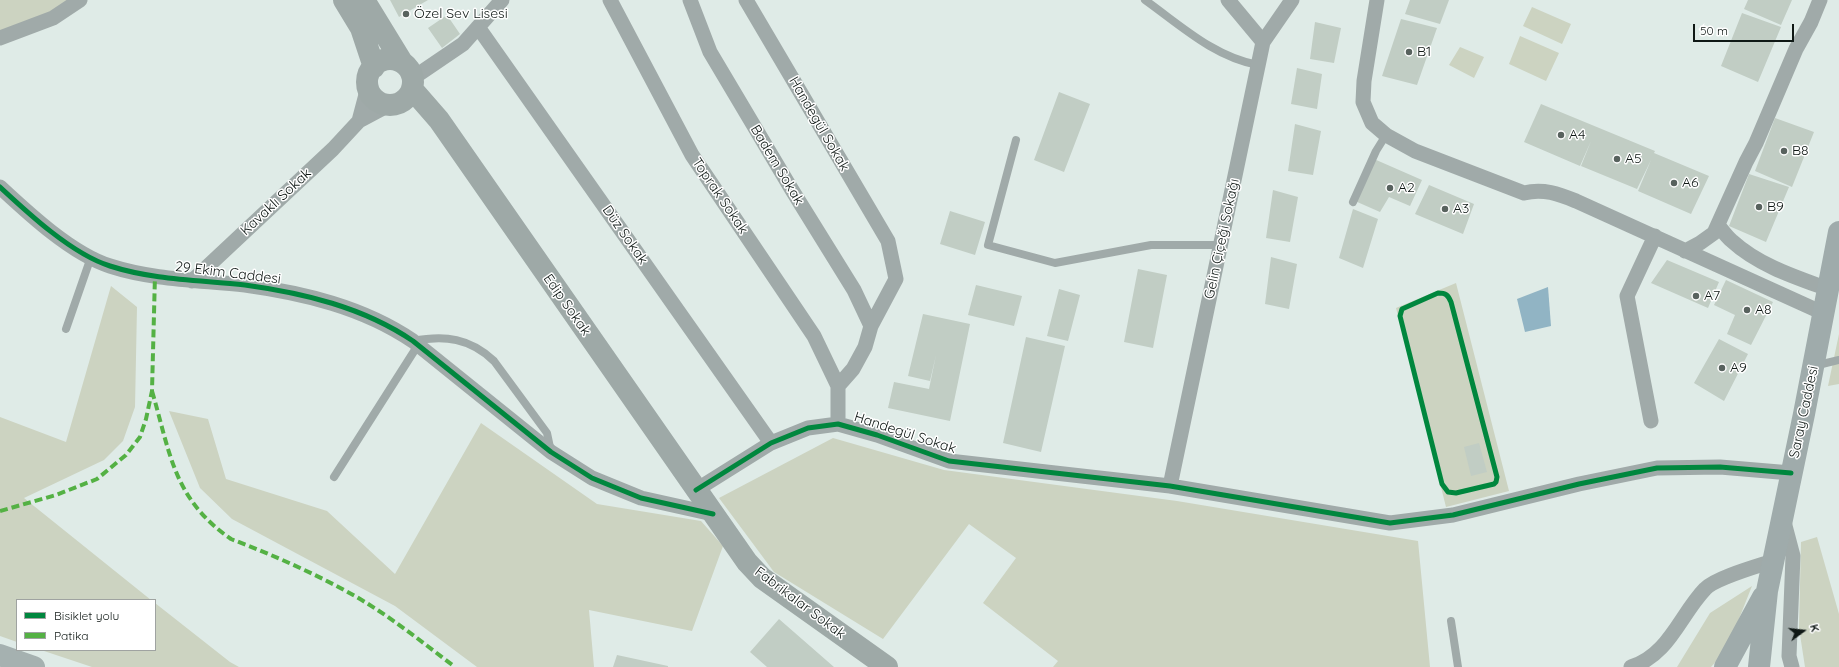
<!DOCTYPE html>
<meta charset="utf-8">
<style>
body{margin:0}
#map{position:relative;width:1839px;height:667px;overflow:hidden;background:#dfebe7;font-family:Quicksand,sans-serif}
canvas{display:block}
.legend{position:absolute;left:16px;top:599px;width:140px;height:52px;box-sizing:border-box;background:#fff;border:1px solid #9fa3a1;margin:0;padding:5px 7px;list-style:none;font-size:12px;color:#0f1815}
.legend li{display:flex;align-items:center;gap:8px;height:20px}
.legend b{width:20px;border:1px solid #9fa3a1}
.north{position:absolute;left:1783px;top:611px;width:40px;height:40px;-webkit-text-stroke:3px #fff;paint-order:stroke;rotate:75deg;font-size:11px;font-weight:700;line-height:16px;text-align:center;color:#0f1815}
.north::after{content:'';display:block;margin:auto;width:14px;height:18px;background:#0f1815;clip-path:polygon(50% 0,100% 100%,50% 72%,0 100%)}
.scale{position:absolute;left:1693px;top:24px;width:101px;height:18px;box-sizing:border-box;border:2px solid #0f1815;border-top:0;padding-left:5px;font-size:12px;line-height:14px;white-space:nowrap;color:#0f1815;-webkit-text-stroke:3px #fff;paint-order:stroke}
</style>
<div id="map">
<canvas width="1839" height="667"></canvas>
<ul class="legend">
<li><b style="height:5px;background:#00873e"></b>Bisiklet yolu</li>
<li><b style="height:5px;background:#54b144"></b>Patika</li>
</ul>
<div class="north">K</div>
<div class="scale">50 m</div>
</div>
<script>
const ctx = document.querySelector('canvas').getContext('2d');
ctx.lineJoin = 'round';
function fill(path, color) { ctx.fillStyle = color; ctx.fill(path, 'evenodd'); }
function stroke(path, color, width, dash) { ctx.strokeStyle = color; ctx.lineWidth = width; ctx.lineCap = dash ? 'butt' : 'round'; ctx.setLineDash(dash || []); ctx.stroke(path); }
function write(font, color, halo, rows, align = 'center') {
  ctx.font = font + ' Quicksand,sans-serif'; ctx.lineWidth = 3; ctx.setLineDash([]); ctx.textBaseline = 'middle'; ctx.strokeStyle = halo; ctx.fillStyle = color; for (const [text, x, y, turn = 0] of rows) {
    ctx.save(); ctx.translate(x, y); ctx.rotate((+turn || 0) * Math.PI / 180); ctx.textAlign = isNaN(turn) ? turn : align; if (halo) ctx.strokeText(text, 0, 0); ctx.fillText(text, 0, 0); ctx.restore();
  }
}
const green = new Path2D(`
 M0,0H69L51,12L0,34Z
 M1532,7L1571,24L1562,44L1523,26Z
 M1520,36L1559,53L1546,81L1509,64Z
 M1460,47L1484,57L1474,78L1449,65Z
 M1456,283L1509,491L1446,507L1396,308Z
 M111,286L137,307L135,407L123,441L104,460L24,498L151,600H17V642L0,636V417L66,442Z
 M1839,334V384L1828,386Z
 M169,411L208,419L226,479L327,511L395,574L481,423L597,504L701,521L723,546L692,631L589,610L594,667H477L395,606L232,519L200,488Z
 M833,438L944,470L1177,501L1418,541L1430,667H1053L1058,661L983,603L1016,558L969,524L883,639L774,572L719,498Z
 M1817,537L1839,614V667H1805L1799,628L1801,542Z
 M1752,586L1727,649L1711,667H1677L1710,613Z
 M155,603L230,662L239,667H92L41,650H155Z`);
const water = new Path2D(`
 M1548,287L1551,326L1525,332L1517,299Z`);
const building = new Path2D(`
 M390,0H428L399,17Z
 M1410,0H1449L1440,24L1405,14Z
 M1748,0H1792L1781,25L1744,9Z
 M1742,13L1781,27L1758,82L1721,66Z
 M447,15L460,34L442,48L428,28Z
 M1401,19L1437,28L1417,85L1382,76Z
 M1315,22L1341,28L1334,63L1310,59Z
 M1297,68L1322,74L1317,109L1291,104Z
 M1059,92L1090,104L1064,172L1034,160Z
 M1541,104L1655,151L1654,153L1709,176L1691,214L1638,191L1651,160L1637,189L1581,166L1591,141L1580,166L1524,142Z
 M1775,118L1814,132L1792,187L1755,171Z
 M1295,124L1321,131L1313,175L1288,171Z
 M1374,159L1422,180L1410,206L1389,197L1380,212L1355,201Z
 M1749,174L1789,187L1766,242L1729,226Z
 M1429,185L1474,204L1463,234L1415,214Z
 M1273,190L1298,197L1290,242L1266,238Z
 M1353,209L1378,219L1363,268L1339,258Z
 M950,211L985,222L975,255L940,244Z
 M1271,257L1297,264L1289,309L1265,304Z
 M1667,260L1719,282L1708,308L1651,283Z
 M1138,269L1167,275L1153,348L1124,342Z
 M1726,280L1773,302L1751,345L1727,334L1735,315L1714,305Z
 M976,285L1022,296L1014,326L968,315Z
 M1059,289L1080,295L1068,341L1047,336Z
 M923,314L970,324L950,421L888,408L894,382L929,389L936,355L930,381L908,376Z
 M1026,337L1065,346L1041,452L1003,443Z
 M1719,339L1748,354L1724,401L1694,383Z
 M1479,443L1487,472L1471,476L1464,447Z
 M779,619L834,667H767L750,652Z
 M617,655L668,666V667H613Z`);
const lane = new Path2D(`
 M1145,0C1180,25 1214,57 1258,65
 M1016,140L988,245L1055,263L1151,245H1221
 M1353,202L1376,151L1386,135
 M66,329L91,257
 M413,341C445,335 470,338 494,361L547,433L551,452
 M1814,366L1839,360
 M334,477L418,345
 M1451,621L1458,667`);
const street = new Path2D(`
 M610,0L692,155L814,336L838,386
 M690,0L710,52L792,190L854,290L871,326
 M746,0L888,241L896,279L871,326L865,347L853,369L838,386V424
 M1228,0L1263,42
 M1377,0L1364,81L1363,102L1372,123L1386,135L1415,151L1524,193C1543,188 1559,194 1576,201L1823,313
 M478,27L771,443
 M0,38L53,18L80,0
 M413,78L463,44L502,0
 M359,121L368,87
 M0,187C29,214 72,254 110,266C153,280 200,280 245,285C303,293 363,307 413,341L551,452L592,478L641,498L713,514
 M1718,225C1722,230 1727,237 1732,241C1758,265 1795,277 1828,289
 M1685,251L1700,243L1714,233L1746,162L1756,143L1796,49L1811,22L1820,0
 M192,281L333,149L359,121L389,105
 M1651,421L1627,296L1655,236
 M1170,486L1263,42L1292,0
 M696,490L771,443L808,428L838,424L877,435L949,461L1170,486L1390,523L1453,515L1579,484L1657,468L1720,467L1791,473
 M1784,522L1793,556L1789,656L1792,667
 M1631,667C1669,655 1680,615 1705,589C1715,578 1758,566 1773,561`);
const secondary = new Path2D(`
 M344,0L361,28L374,67
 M364,0L402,62
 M367 82a23 23 0 1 1 46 0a23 23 0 1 1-46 0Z
 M412,89L439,120L747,562L762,578L887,667`);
const primary = new Path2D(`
 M1725,667L1763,597
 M1759,667L1767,591L1804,414L1839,232`);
const highway = new Path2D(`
 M0,655L34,667`);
const quiet = new Path2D(`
 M152,391C170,452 173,499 231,539C273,555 316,574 355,596C391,617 422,642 455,667
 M0,511L56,495L97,479L126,455L140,437L146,419L152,391L155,275`);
const cycleway = new Path2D(`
 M0,187C29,214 72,254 110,266C153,280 200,280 245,285C303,293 363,307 413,341L551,452L592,478L641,498L713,514
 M1438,293C1446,293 1448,295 1451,302L1497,477L1496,482L1494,484L1456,493L1448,492L1442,484L1400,316L1402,309Z
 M696,490L771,443L808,428L838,424L877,435L949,461L1170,486L1390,523L1453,515L1579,484L1657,468L1720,467L1791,473`);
const markers = [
 [406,14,4,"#58625e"],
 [1409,52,4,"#58625e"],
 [1561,135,4,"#58625e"],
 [1784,151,4,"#58625e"],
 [1617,159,4,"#58625e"],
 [1674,183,4,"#58625e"],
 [1390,188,4,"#58625e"],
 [1759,207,4,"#58625e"],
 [1445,209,4,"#58625e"],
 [1696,296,4,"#58625e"],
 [1747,310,4,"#58625e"],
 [1722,368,4,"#58625e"]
];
const poiNames = [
 ["Özel Sev Lisesi",414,14],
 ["B1",1417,52],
 ["A4",1569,135],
 ["B8",1792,151],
 ["A5",1625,159],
 ["A6",1682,183],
 ["A2",1398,188],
 ["B9",1767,207],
 ["A3",1453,209],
 ["A7",1704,296],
 ["A8",1755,310],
 ["A9",1730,368]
];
const streetNames = [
 ["Handegül Sokak",819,124,60],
 ["Badem Sokak",777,165,59],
 ["Toprak Sokak",720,196,56],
 ["Kavaklı Sokak",276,202,-43],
 ["Düz Sokak",625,235,55],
 ["Gelin Çiçeği Sokağı",1222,239,-78],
 ["29 Ekim Caddesi",228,273,7],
 ["Edip Sokak",567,305,55],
 ["Saray Caddesi",1804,412,-78],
 ["Handegül Sokak",905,433,18],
 ["Fabrikalar Sokak",800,603,37]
];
fill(green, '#ccd3c1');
fill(water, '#91b4c4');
fill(building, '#c1cdc4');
stroke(lane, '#a0aaa9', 8);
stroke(street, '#a0aaa9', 15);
stroke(secondary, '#9ea9a7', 22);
stroke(primary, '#9fabab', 22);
stroke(highway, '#a5b1b0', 22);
stroke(quiet, '#54b144', 4, [8, 4]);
stroke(cycleway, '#00873e', 5);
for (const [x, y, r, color] of markers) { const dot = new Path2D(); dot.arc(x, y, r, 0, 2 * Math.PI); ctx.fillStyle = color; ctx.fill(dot); stroke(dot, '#fff', 1.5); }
write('14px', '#0f1815', '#fff', poiNames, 'left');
write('14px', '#0f1815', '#fff', streetNames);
</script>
